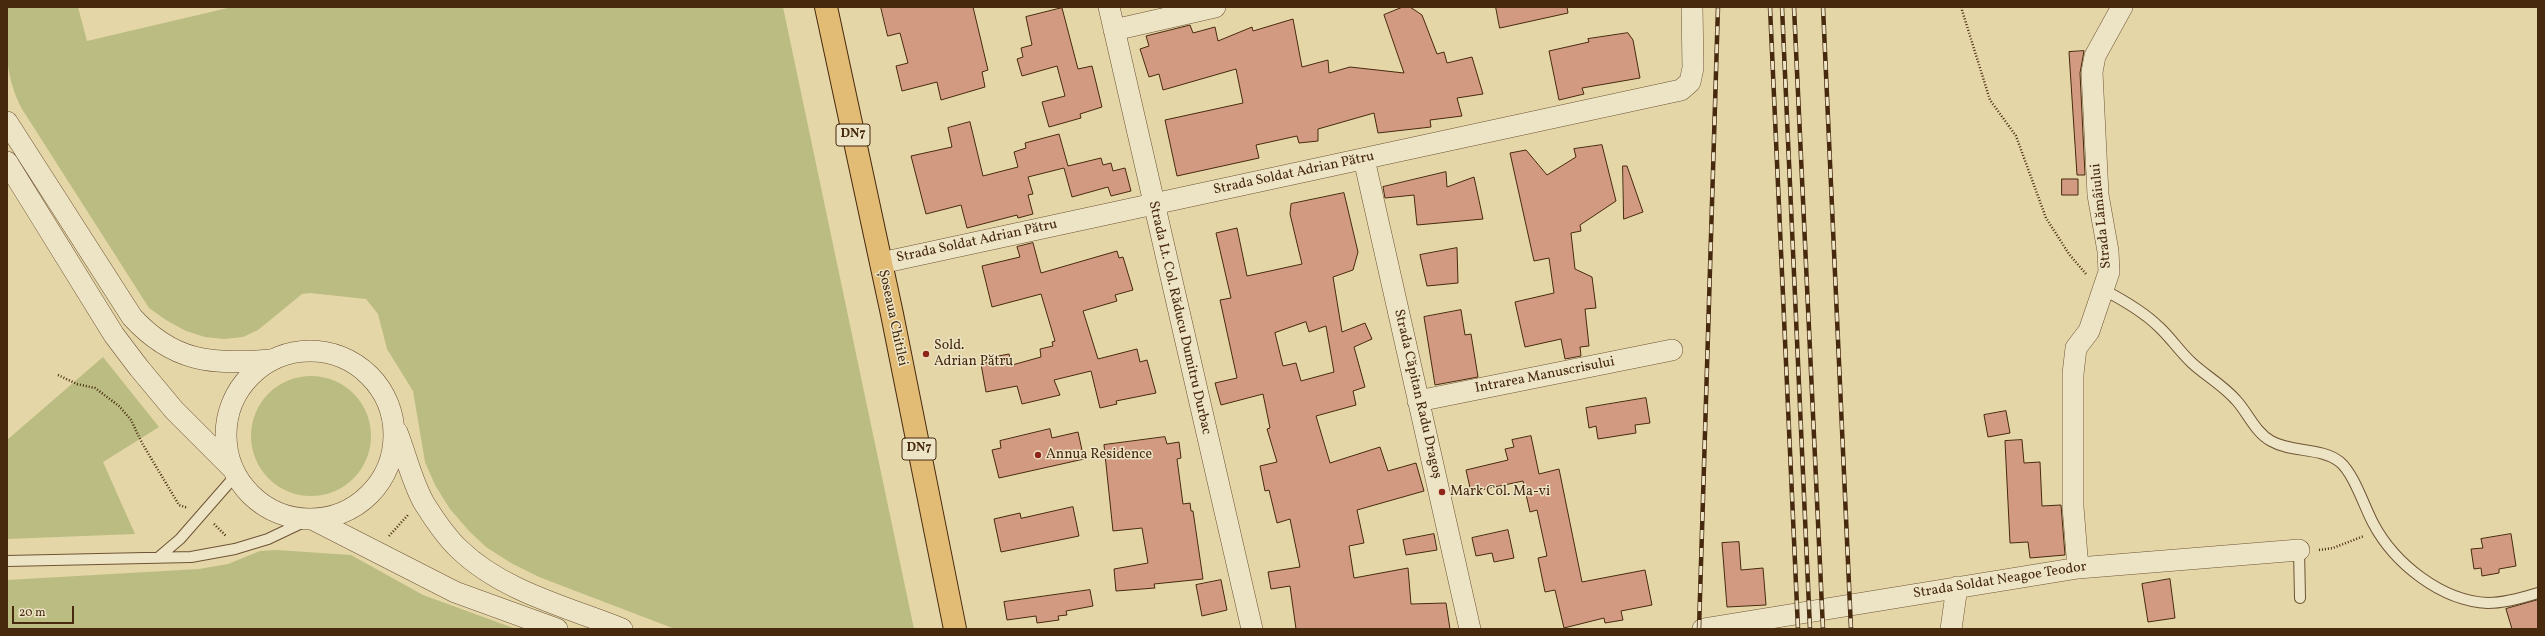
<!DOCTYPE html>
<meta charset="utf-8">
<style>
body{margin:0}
#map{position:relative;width:2545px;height:636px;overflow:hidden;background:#e4d6a7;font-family:Vollkorn,serif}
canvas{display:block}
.frame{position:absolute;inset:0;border:8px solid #47290e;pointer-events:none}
.scale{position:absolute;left:12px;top:606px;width:62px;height:18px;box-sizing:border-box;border:2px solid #47290e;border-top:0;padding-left:5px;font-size:12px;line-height:14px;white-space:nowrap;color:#47290e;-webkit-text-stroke:3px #ede4c6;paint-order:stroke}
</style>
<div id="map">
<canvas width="2545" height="636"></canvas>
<div class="frame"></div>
<div class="scale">20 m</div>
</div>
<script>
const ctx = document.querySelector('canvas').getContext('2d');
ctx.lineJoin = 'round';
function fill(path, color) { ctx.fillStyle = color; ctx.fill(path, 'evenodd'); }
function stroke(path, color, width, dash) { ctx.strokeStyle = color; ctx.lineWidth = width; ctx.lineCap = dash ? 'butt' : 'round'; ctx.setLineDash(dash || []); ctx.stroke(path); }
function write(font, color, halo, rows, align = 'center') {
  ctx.font = font + ' Vollkorn,serif'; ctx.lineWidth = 3; ctx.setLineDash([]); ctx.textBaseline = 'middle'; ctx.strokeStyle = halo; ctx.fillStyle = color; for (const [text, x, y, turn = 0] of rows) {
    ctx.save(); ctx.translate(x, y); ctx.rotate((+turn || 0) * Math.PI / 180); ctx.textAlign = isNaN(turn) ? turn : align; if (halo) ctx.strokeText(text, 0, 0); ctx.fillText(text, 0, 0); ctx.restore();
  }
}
const green = new Path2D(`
 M7,7H78L87,41L232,7H783L914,629H675L539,577L511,563L486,547L469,531L450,509L435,485L425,462L413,391L387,349L378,314L366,299L310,293L302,294L258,330L243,337L224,339L205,337L186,331L166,320L149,308L22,109C3,72 7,47 7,7Z
 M103,357L159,427L103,462L135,534L7,539V440Z
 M251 436a60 60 0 1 1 120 0a60 60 0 1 1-120 0Z
 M277,550L351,555L423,595L516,629H7V580L199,569L228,564L260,551Z`);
const building = new Path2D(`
 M881,7H973L988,70L982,72L985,87L941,100L937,82L902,91L896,66L908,63L900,33L888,36Z
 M1403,7H1410L1422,15L1437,54L1444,52L1447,63L1472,57L1483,94L1457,98L1462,116L1430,120L1431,127L1378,133L1374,113L1318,129V141L1299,143L1297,136L1256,145L1259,158L1177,176L1165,120L1243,103L1236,69L1163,90L1159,74L1149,77L1140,49L1149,46L1146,36L1190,25L1193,33L1215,27L1218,41L1252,27L1253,31L1293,19L1302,67L1328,60L1329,73L1350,67L1404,73L1384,15Z
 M1496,7H1567L1568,13L1500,28Z
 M1062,8L1078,69L1092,66L1102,107L1080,114L1081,118L1049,127L1042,102L1065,96L1057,66L1022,76L1017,59L1023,57L1021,48L1032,45L1026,17Z
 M1628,33L1633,40L1640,78L1582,88L1584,94L1559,100L1549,51L1589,42L1588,39Z
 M2084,51L2080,73L2085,175H2077L2069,52Z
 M970,122L983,176L1018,167L1014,152L1026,148L1025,143L1059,134L1068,166L1101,158L1103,165L1111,163L1113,171L1125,168L1131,191L1111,196L1108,187L1072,197L1064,168L1028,177L1033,194L1028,195L1033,214L1018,218L1017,215L967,228L961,205L926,214L911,156L952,147L948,128Z
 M1602,145L1616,201L1580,225L1581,231L1571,233L1575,269L1592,277L1596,308L1585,309L1589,346L1580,347L1581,356L1565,359L1561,339L1525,347L1515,302L1554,293L1549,258L1534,261L1510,153L1526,150L1547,175L1576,157L1574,149Z
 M1623,166H1627L1643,212L1624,219Z
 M1446,172L1447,187L1474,177L1483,219L1417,225L1414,195L1385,198L1383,187Z
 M2062,179H2078V195H2062Z
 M1344,193L1358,252L1353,270L1333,277L1342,332L1365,323L1372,339L1354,347L1365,387L1353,391L1356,405L1316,416L1330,463L1380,447L1388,471L1416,463L1424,491L1357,510L1364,543L1349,546L1354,578L1408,568L1411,604L1446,603L1450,629H1296L1290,586L1271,589L1268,572L1300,567L1290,519L1277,523L1269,490L1265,491L1260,466L1277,462L1267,429L1270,428L1263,394L1221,405L1215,383L1237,378L1220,300L1231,298L1216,233L1237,228L1247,276L1302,264L1290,214L1291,204ZM1306,322L1309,332L1326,326L1334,372L1301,381L1296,363L1283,366L1275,333Z
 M1033,243L1041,273L1117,251L1119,258L1123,257L1133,290L1115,295L1117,301L1083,311L1098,359L1137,349L1140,362L1147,360L1156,393L1116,401L1117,404L1100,408L1091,371L1054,380L1060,395L1022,404L1017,386L986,392L981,364L994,361L993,357L1009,354L1012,365L1041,357L1040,349L1053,346L1052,342L1055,341L1041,294L992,307L982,266L1020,257L1017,247Z
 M1457,248L1458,283L1427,286L1420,255Z
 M1461,310L1465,335L1471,334L1478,377L1435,385L1424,317Z
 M1646,398L1650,423L1635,425L1636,433L1598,439L1596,426L1589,428L1586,408Z
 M2006,411L2010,433L1988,437L1984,415Z
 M1050,429L1052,438L1078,432L1084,459L999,478L992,450L1001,448L1000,441Z
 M1531,436L1539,474L1559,469L1582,582L1645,570L1652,605L1621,611L1623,620L1605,623L1604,618L1564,628L1555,590L1545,592L1538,558L1547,556L1537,510L1530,512L1523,481L1471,492L1466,470L1508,460L1505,449L1514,447L1512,440Z
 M1165,437L1167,444L1179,442L1181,458L1177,459L1183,504L1190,503L1191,511H1193L1203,579L1154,584L1155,588L1116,591L1114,569L1148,563L1142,528L1113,531L1104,445Z
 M2022,440L2024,463L2040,462L2042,506L2061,505L2065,555L2030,558L2028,542L2010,543L2005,441Z
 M1073,507L1079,536L1001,552L994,519L1020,513L1021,518Z
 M1508,530L1514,558L1494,562L1492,553L1476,556L1472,538Z
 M1434,534L1437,550L1406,555L1403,540Z
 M2511,534L2516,566L2499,569V573L2482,576L2481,568L2474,569L2471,549L2483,548L2481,539Z
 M1739,542L1741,570L1763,568L1766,605L1727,607L1722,543Z
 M2170,579L2175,618L2148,622L2142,584Z
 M1221,580L1227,610L1202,616L1196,585Z
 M1090,590L1093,606L1066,611L1067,615L1058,616L1059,620L1037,623L1036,616L1007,620L1004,602Z
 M2538,600V629H2512L2506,609Z`);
const path = new Path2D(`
 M1961,7L1990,100L2016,136L2046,218L2069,254L2086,274
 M58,375L77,384L95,388L119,406L131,420L142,443L179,505L188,508
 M214,524L226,536
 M389,536L408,515
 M2319,550L2333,548L2364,536`);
const service = new Path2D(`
 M2104,290C2123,300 2144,312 2159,327C2171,338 2180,352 2192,363C2206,376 2223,385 2236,400C2248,413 2255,432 2271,441C2292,453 2321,447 2340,462C2354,474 2364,506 2373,523C2394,563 2441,601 2488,603C2505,603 2522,598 2538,593
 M2299,550L2300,598
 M160,556L180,539L236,475
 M7,561L191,557L235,549L268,539L308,520`);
const minor = new Path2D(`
 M1109,7L1252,629
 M1114,30L1215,7
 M7,122L132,317C173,362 212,365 270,360
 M1364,159L1470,629
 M7,162L114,335L139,368L174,410L232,468
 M881,263L1681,90L1690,82L1693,68L1692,7
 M226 435a84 84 0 1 1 168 0a84 84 0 1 1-168 0Z
 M1418,401L1672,350
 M397,432C406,455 412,482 424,503C434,519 445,536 459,549C502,591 567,607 622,629
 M314,520L455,592L557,629
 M2078,568L2073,507V374L2076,348L2089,331L2109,272L2108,251L2098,195L2092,72L2095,56L2122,7
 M1703,629L2078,568L2299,550
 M1951,629L1957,587`);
const primary = new Path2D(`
 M826,7L892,314L955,629`);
const rail = new Path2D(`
 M1770,7L1798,629
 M1782,7L1810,629
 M1794,7L1823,629
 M1823,7L1851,629
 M1699,629L1718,7`);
const markers = [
 [926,354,4,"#8f2418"],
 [1038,455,4,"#8f2418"],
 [1442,492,4,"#8f2418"]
];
const shields = [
 [853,135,34],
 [919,449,34]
];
const shieldNames = [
 ["DN7",853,135],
 ["DN7",919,449]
];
const streetNames = [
 ["Strada Soldat Adrian Pătru",1294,174,-12],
 ["Strada Lămâiului",2102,216,-96],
 ["Strada Soldat Adrian Pătru",977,242,-12],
 ["Șoseaua Chitilei",892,318,78],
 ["Strada Lt. Col. Răducu Dumitru Durbac",1179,318,77],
 ["Intrarea Manuscrisului",1545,376,-11],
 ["Strada Căpitan Radu Dragoș",1417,394,77],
 ["Strada Soldat Neagoe Teodor",2000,581,-9]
];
const poiNames = [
 ["Sold.",934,346],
 ["Adrian Pătru",934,362],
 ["Annua Residence",1046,455],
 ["Mark Col. Ma-vi",1450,492]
];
fill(green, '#bbbc82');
fill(building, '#d29b81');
stroke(building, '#47290e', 1);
stroke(service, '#6e5434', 12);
stroke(minor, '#6e5434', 22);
stroke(primary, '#47290e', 24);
stroke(path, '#47290e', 2.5, [1, 2]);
stroke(service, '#ede4c6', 10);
stroke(minor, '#ede4c6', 21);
stroke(primary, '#e2bb74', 22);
stroke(rail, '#47290e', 4.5);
stroke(rail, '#ede4c6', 3, [9]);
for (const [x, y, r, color] of markers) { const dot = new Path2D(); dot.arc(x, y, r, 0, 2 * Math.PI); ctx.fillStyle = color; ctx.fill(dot); stroke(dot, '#ede4c6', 1.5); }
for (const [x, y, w] of shields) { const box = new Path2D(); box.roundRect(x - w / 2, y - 11, w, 22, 3); ctx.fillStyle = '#ede4c6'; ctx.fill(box); stroke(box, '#47290e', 1); }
write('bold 13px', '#47290e', null, shieldNames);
write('14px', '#47290e', '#ede4c6', streetNames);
write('14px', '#47290e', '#ede4c6', poiNames, 'left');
</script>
